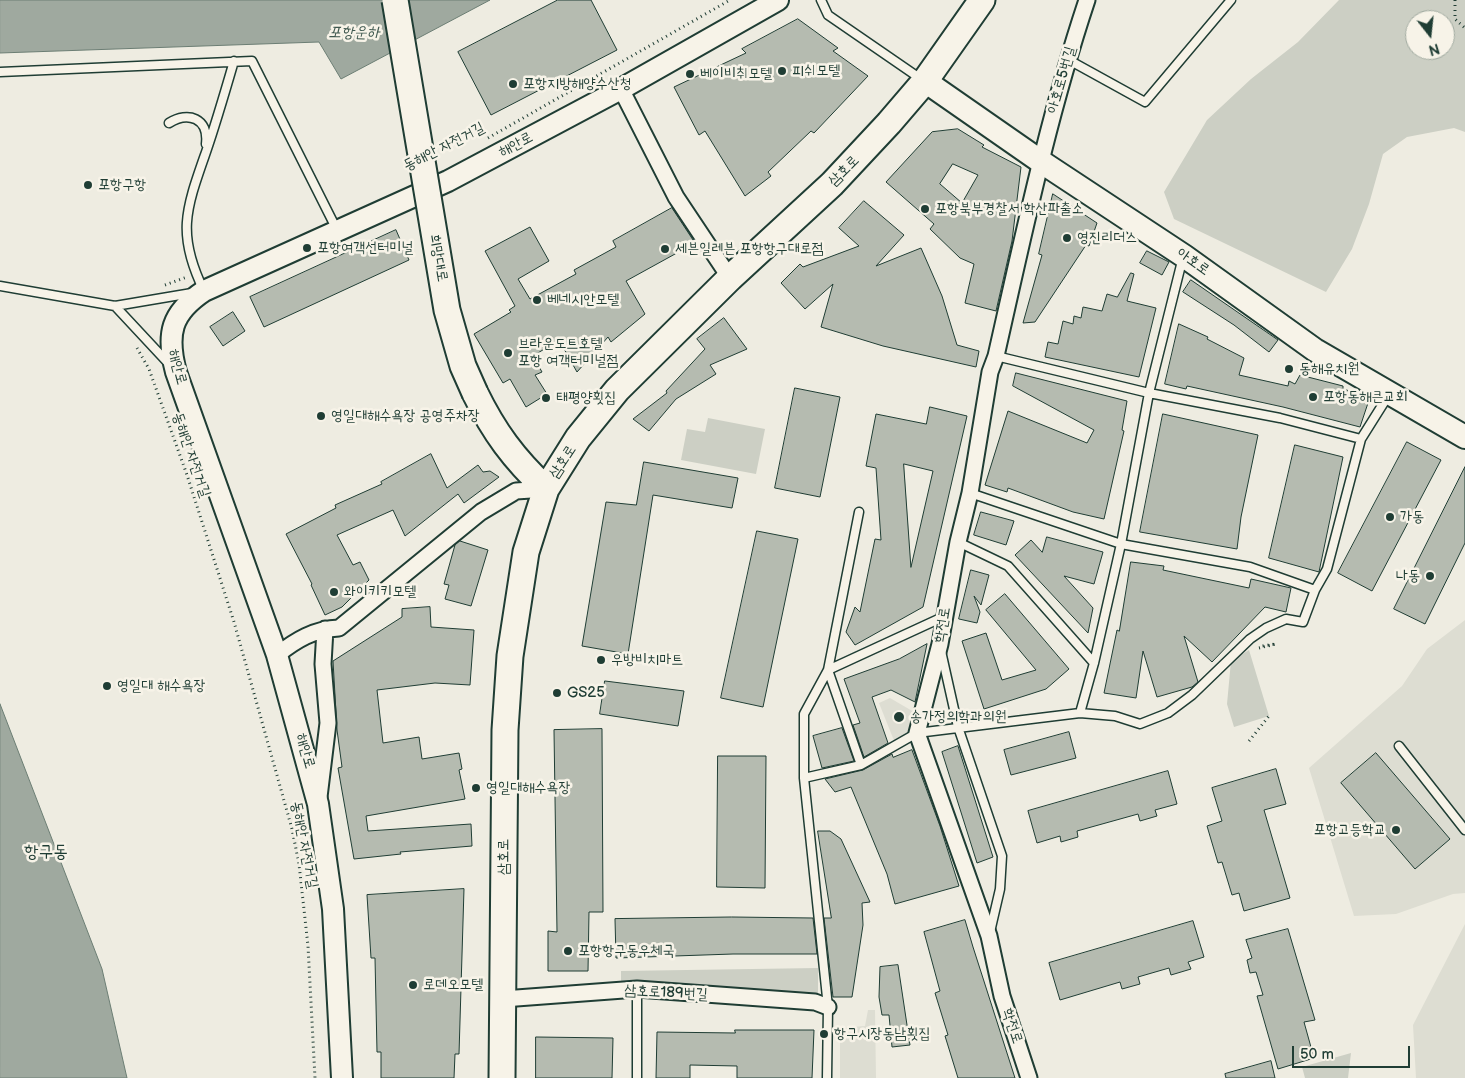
<!DOCTYPE html>
<meta charset="utf-8">
<style>
body{margin:0}
#map{position:relative;width:1465px;height:1078px;overflow:hidden;background:#eeece1;font-family:"Balsamiq Sans",sans-serif}
canvas{display:block}
.north{position:absolute;left:1405px;top:10px;width:50px;height:50px;box-sizing:border-box;background:#f7f3e8;border:1px solid #a1aaa0;border-radius:50%;rotate:164deg;font-size:14px;font-weight:700;line-height:20px;text-align:center;color:#1f3d34}
.north::after{content:'';display:block;margin:auto;width:18px;height:22px;background:#1f3d34;clip-path:polygon(50% 0,100% 100%,50% 72%,0 100%)}
.scale{position:absolute;left:1292px;top:1046px;width:118px;height:22px;box-sizing:border-box;border:2px solid #1f3d34;border-top:0;padding-left:6px;font-size:15px;line-height:18px;white-space:nowrap;color:#1f3d34;-webkit-text-stroke:4px #f7f3e8;paint-order:stroke}
</style>
<div id="map">
<canvas width="1465" height="1078"></canvas>
<div class="north">N</div>
<div class="scale">50 m</div>
</div>
<script>
const ctx = document.querySelector('canvas').getContext('2d');
ctx.lineJoin = 'round';
function fill(path, color) { ctx.fillStyle = color; ctx.fill(path, 'evenodd'); }
function stroke(path, color, width, dash) { ctx.strokeStyle = color; ctx.lineWidth = width; ctx.lineCap = dash ? 'butt' : 'round'; ctx.setLineDash(dash || []); ctx.stroke(path); }
function write(font, color, halo, rows, align = 'center') {
  ctx.font = font + ' "Balsamiq Sans","Poor Story",sans-serif'; ctx.lineWidth = 5; ctx.setLineDash([]); ctx.textBaseline = 'middle'; ctx.strokeStyle = halo; ctx.fillStyle = color; for (const [text, x, y, turn = 0] of rows) {
    ctx.save(); ctx.translate(x, y); ctx.rotate((+turn || 0) * Math.PI / 180); ctx.textAlign = isNaN(turn) ? turn : align; if (halo) ctx.strokeText(text, 0, 0); ctx.fillText(text, 0, 0); ctx.restore();
  }
}
const built = new Path2D(`
 M1465,620V893L1453,894L1396,914L1354,916L1309,768L1402,686L1427,649Z
 M890,698L914,712L911,736L895,743L879,703Z
 M1465,924V1078H1416L1413,1025Z
 M868,1010H875L876,1078H840V1028L865,1026Z`);
const green = new Path2D(`
 M1339,0H1465V132L1454,128L1407,137L1383,154L1369,204L1352,249L1326,292L1174,219L1164,192L1207,120L1251,79L1298,42ZM1415,20H1445V50H1415Z
 M708,418L765,429L756,474L681,460L687,429L705,432Z
 M1249,650L1269,716L1234,727L1227,704L1231,661Z
 M818,968V996L621,999V971Z
 M1351,1053L1348,1078H1305L1302,1067Z`);
const water = new Path2D(`
 M0,0H490L341,79L319,42L0,53Z
 M0,704L102,969L127,1078H0Z`);
const building = new Path2D(`
 M558,0H591L617,50L491,115L458,52Z
 M798,19L838,48L833,51L868,76L814,133L811,131L768,172L771,176L745,196L705,131L699,135L674,87L746,53L742,49Z
 M958,129L984,145L982,147L1021,167L1012,241L996,311L965,303L974,264L960,258L930,229L934,224L886,182L932,132ZM953,164L978,175L962,203L940,184Z
 M1053,194L1097,223L1089,246L1086,245L1035,322L1023,323L1042,255L1039,254Z
 M864,201L904,235L876,266L921,248L942,296L957,345L979,351L976,367L883,346L821,327L833,284L805,309L781,283L800,264L803,267L859,246L839,228Z
 M672,208L695,243L626,281L645,314L611,342L608,337L577,372L559,340L533,356L542,372L535,375L547,394L526,407L510,379L503,383L474,334L511,312L509,310L515,306L485,251L530,227L549,261L518,279L530,299L576,274L574,270L616,247L613,241Z
 M396,230L409,260L264,327L250,297Z
 M1147,251L1169,262L1162,275L1140,263Z
 M1131,273L1134,274L1127,301L1156,308L1139,377L1045,357L1048,342L1058,344L1063,321L1073,324L1074,316L1081,318L1083,307L1102,311L1107,294L1117,297Z
 M1191,280L1278,340L1269,352L1234,325L1183,292Z
 M233,312L245,331L223,346L210,327Z
 M724,318L747,349L710,365L716,374L676,399L649,431L633,419L667,393L666,391L705,349L697,339Z
 M1179,324L1208,337L1207,339L1244,358L1239,375L1288,386L1289,381L1295,384L1300,375L1343,386V389L1370,397L1360,427L1283,407L1187,386L1186,389L1165,384Z
 M1016,373L1127,401L1122,430L1124,431L1104,519L1073,512L1008,488L1007,492L985,485L1008,411L1087,443L1094,430L1013,386Z
 M795,388L840,397L820,497L775,488Z
 M930,407L967,416L923,607L855,645L846,632L855,607L860,612L875,539L881,540L876,468L866,466L876,414L926,424ZM904,464L933,471L911,567Z
 M1163,414L1258,435L1241,517L1237,549L1140,532Z
 M1407,442L1441,460L1372,591L1338,573Z
 M1295,445L1343,457L1319,572L1269,558Z
 M431,454L447,488L478,465L483,472L490,471L499,477L464,503L458,494L405,536L393,510L337,535L353,565L360,562L369,580L342,607L325,615L311,585L312,584L286,534L336,508L335,505L382,484L381,482Z
 M644,462L738,478L732,508L653,495L628,654L582,646L606,502L636,505Z
 M1465,467V543L1425,624L1394,609Z
 M981,512L1014,521L1006,545L974,535Z
 M757,531L798,539L763,707L721,698Z
 M1047,537L1103,552L1094,584L1064,576L1093,608L1088,633L1015,555L1031,540L1042,552Z
 M460,541L488,550L471,606L445,599L449,585L444,584L455,545Z
 M1131,562L1164,566L1163,570L1249,588L1251,579L1291,588L1286,612L1265,607L1212,662L1184,636L1198,682L1192,687L1157,697L1143,651L1136,698L1104,693L1117,630L1119,631Z
 M971,570L989,575L981,605L974,596L980,612L977,623L959,619Z
 M1005,594L1069,669L1046,689L984,709L962,641L986,633L1002,680L1036,670L986,610Z
 M430,607L431,627L474,630L470,685L435,683L377,690L383,743L419,737L422,759L459,753L462,769L459,770L465,799L366,816L368,831L471,824L472,846L400,852L401,854L354,859L338,768L342,767L337,730L333,661L402,617V609Z
 M927,644L915,702L891,690L872,697L888,743L864,757L853,725L860,723L844,679L899,659Z
 M605,681L684,691L678,726L600,714Z
 M842,728L854,761L822,768L813,736Z
 M602,729L603,912H589L588,971H548V931L557,932L554,730Z
 M1069,732L1076,758L1011,775L1004,750Z
 M958,746L993,857L977,863L942,752Z
 M912,750L940,826L959,886L895,904L887,874L851,787L835,792L825,779L863,770L892,754L893,757Z
 M1376,753L1450,839L1415,869L1341,783Z
 M718,756H766L765,888L717,887Z
 M1276,769L1286,804L1264,810L1290,898L1244,911L1239,893L1232,895L1222,862L1218,863L1207,826L1222,821L1212,788Z
 M1168,771L1177,804L1155,810L1157,816L1140,821L1138,814L1077,831L1078,837L1061,842L1060,836L1037,843L1028,811Z
 M818,831H830L841,839L870,902L862,903L863,925L852,997H833L824,918H831Z
 M464,889L459,1054H455L454,1078H381V1052H377L375,958H371L367,895Z
 M732,917L813,918L817,954H733L616,958L615,919Z
 M965,920L973,947L1015,1078H958L945,1036L948,1035L935,993L940,991L924,932Z
 M1193,921L1204,957L1188,962L1191,969L1171,975L1169,968L1138,977L1140,984L1122,989L1120,982L1060,1000L1049,963Z
 M1288,929L1315,1020L1304,1022L1314,1058L1278,1069L1257,996L1263,995L1256,972L1250,973L1247,960L1252,958L1246,940Z
 M898,965L910,1045L892,1047L889,1015H882L879,997L880,967Z
 M735,1030H814L812,1078H737V1066L690,1065V1078H656L657,1032L735,1033Z
 M536,1037L613,1038L612,1078H536Z
 M1271,1061L1275,1078H1226L1225,1074Z`);
const path = new Path2D(`
 M1455,0V19L1465,28
 M488,138L730,0
 M165,285L187,277
 M137,348L149,369L187,475L234,622L292,829L299,864L308,946L315,1078
 M1259,648L1276,644L1262,646
 M1249,741L1269,716`);
const service = new Path2D(`
 M821,0L828,15L921,79
 M1067,59L1145,102L1231,0
 M0,72L252,61L337,230
 M169,123C188,111 209,118 206,144
 M0,286L115,306L192,293
 M204,291C176,234 186,209 206,152C216,123 225,92 234,61
 M115,306L170,365
 M996,356L1149,393L1280,418L1361,439
 M970,493L1121,544L1250,567L1315,590
 M958,542L1008,566L1094,663
 M941,651L958,727L1002,856L1000,889L990,932
 M1080,713L1094,663L1121,544L1149,393L1183,257
 M1399,746L1465,830
 M861,765L828,670L943,617
 M804,778V714L828,670L859,512
 M637,1078V989
 M827,1078L828,1007L804,778L861,765L917,733L1080,713L1115,716L1140,724L1168,713L1192,695L1250,639L1266,628L1286,619L1303,622L1315,590L1327,569L1361,439L1388,396`);
const minor = new Path2D(`
 M621,89L676,197L730,278
 M277,655C296,640 314,629 339,628L481,512L516,491L546,489
 M319,797L328,723L323,664L325,629
 M503,999L637,989L815,1002L828,1007
 M1029,1078L1002,996L989,936L917,733L940,644L958,542L970,493L990,372L996,356C1023,237 1048,117 1087,0`);
const tertiary = new Path2D(`
 M342,1078L333,909L318,804L277,655L176,372C166,334 171,313 204,291L448,181L621,89L778,0`);
const secondary = new Path2D(`
 M925,81L1040,161L1184,256L1315,350L1465,437`);
const primary = new Path2D(`
 M475,393C494,432 514,459 546,489
 M502,1078L505,730L510,656L526,552L546,489L578,438L617,390L730,278L832,184L889,123L925,81L982,0`);
const primaryBridge = new Path2D(`
 M395,0L447,310L463,366L475,393`);
const markers = [
 [782,71,5,"#1f3d34"],
 [690,74,5,"#1f3d34"],
 [513,84,5,"#1f3d34"],
 [88,185,5,"#1f3d34"],
 [925,209,5,"#1f3d34"],
 [1067,238,5,"#1f3d34"],
 [307,248,5,"#1f3d34"],
 [665,249,5,"#1f3d34"],
 [537,300,5,"#1f3d34"],
 [508,353,5,"#1f3d34"],
 [1289,369,5,"#1f3d34"],
 [1313,397,5,"#1f3d34"],
 [546,398,5,"#1f3d34"],
 [321,416,5,"#1f3d34"],
 [1390,517,5,"#1f3d34"],
 [1430,576,5,"#1f3d34"],
 [334,592,5,"#1f3d34"],
 [601,660,5,"#1f3d34"],
 [107,686,5,"#1f3d34"],
 [557,693,5,"#1f3d34"],
 [899,717,6,"#1f3d34"],
 [476,788,5,"#1f3d34"],
 [1396,830,5,"#1f3d34"],
 [568,951,5,"#1f3d34"],
 [413,985,5,"#1f3d34"],
 [824,1034,5,"#1f3d34"]
];
const poiNames = [
 ["피쉬모텔",792,71],
 ["베이비취모텔",700,74],
 ["포항지방해양수산청",523,84],
 ["포항구항",98,185],
 ["포항북부경찰서 학산파출소",935,209],
 ["영진리더스",1077,238],
 ["포항여객선터미널",317,248],
 ["세븐일레븐 포항항구대로점",675,249],
 ["베네시안모텔",547,300],
 ["브라운도트호텔",518,344],
 ["포항 여객터미널점",518,361],
 ["동해유치원",1299,369],
 ["포항동해큰교회",1323,397],
 ["태평양횟집",556,398],
 ["영일대해수욕장 공영주차장",331,416],
 ["가동",1400,517],
 ["나동",1420,576,"right"],
 ["와이키키모텔",344,592],
 ["우방비치마트",611,660],
 ["영일대 해수욕장",117,686],
 ["GS25",567,693],
 ["송가정의학과의원",910,717],
 ["영일대해수욕장",486,788],
 ["포항고등학교",1386,830,"right"],
 ["포항항구동우체국",578,951],
 ["로데오모텔",423,985],
 ["항구시장동남횟집",834,1034]
];
const streetNames = [
 ["아호로5번길",1062,80,-74],
 ["해안로",516,145,-28],
 ["동해안 자전거길",444,147,-27],
 ["삼호로",844,171,-45],
 ["희망대로",438,258,80],
 ["아호로",1193,262,35],
 ["해안로",177,367,75],
 ["동해안 자전거길",191,455,71],
 ["삼호로",563,462,-57],
 ["학전로",943,625,-81],
 ["해안로",305,751,74],
 ["동해안 자전거길",304,845,79],
 ["삼호로",504,857,-90],
 ["삼호로189번길",666,993,3],
 ["학전로",1012,1026,72]
];
const waterNames = [
 ["포항운하",354,33]
];
const quarterNames = [
 ["항구동",46,852]
];
fill(built, '#ddddd2');
fill(green, '#cccfc4');
fill(water, '#9fa99f');
stroke(water, '#6c7e74', 1);
fill(building, '#b5bbb0');
stroke(building, '#1f3d34', 1);
stroke(service, '#1f3d34', 11);
stroke(minor, '#1f3d34', 19);
stroke(tertiary, '#1f3d34', 24);
stroke(secondary, '#1f3d34', 26);
stroke(primary, '#1f3d34', 29);
stroke(path, '#1f3d34', 3, [1, 4]);
stroke(service, '#f7f3e8', 8);
stroke(minor, '#f7f3e8', 15);
stroke(tertiary, '#f7f3e8', 20);
stroke(secondary, '#f7f3e8', 22);
stroke(primary, '#f7f3e8', 25);
stroke(primaryBridge, '#1f3d34', 29, []);
stroke(primaryBridge, '#f7f3e8', 25);
for (const [x, y, r, color] of markers) { const dot = new Path2D(); dot.arc(x, y, r, 0, 2 * Math.PI); ctx.fillStyle = color; ctx.fill(dot); stroke(dot, '#f7f3e8', 2); }
write('15px', '#1f3d34', '#f7f3e8', poiNames, 'left');
write('15px', '#1f3d34', '#f7f3e8', streetNames);
write('italic 16px', '#3f584f', '#f7f3e8', waterNames);
write('18px', '#1f3d34', '#f7f3e8', quarterNames);
</script>
